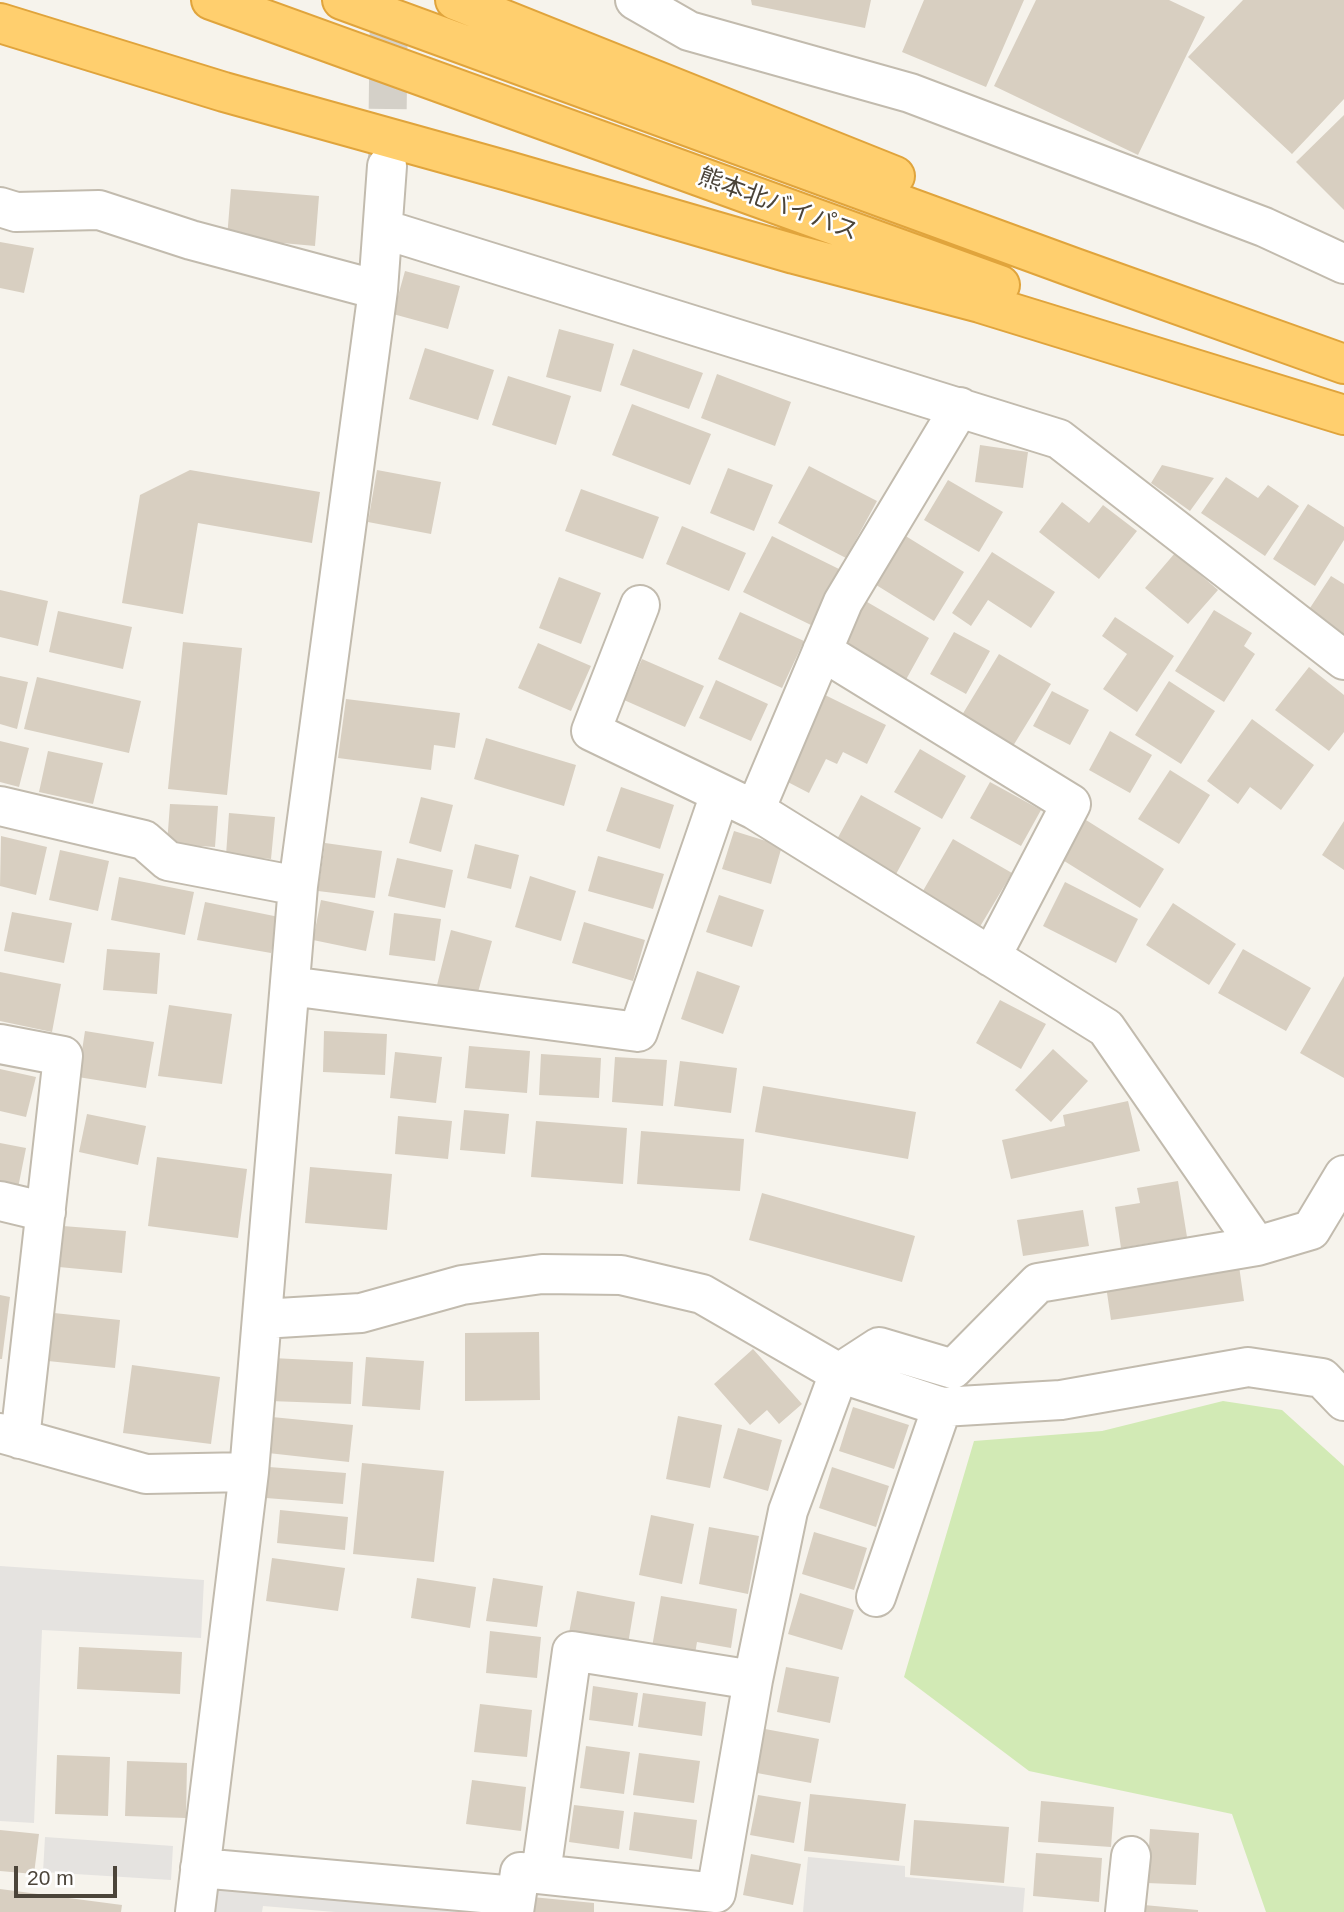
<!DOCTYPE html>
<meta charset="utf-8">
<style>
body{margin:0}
#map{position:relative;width:1344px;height:1912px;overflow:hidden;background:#f6f3ec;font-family:Arial,sans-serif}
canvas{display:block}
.scale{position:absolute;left:14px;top:1866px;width:103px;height:32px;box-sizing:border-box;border:4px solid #4b4439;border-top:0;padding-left:9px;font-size:21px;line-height:24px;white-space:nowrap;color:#4b4439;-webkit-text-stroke:5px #fff;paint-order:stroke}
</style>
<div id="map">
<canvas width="1344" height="1912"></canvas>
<div class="scale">20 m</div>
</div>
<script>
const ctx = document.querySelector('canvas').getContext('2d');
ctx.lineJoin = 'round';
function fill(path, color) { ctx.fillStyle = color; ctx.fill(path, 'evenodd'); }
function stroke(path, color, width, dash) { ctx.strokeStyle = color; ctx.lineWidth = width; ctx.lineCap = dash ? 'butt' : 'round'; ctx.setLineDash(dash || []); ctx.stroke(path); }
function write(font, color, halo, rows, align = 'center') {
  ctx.font = font + ' Arial,"Noto Sans JP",sans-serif'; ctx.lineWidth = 5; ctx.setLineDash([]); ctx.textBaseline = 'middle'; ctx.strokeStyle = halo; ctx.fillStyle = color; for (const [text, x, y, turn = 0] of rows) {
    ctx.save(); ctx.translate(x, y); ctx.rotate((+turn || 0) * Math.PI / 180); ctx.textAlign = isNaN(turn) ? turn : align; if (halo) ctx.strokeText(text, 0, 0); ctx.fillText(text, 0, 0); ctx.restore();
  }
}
const green = new Path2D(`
 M1223,1401L1282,1410L1344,1466V1912H1266L1232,1814L1029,1771L904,1677L974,1441L1102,1431Z`);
const parking = new Path2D(`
 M0,1566L204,1580L201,1638L42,1630L34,1823L0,1821Z
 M45,1837L173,1846L171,1880L43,1872Z
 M808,1857L905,1866V1877L1025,1888L1023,1912H803Z
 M216,1876L479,1899L477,1912H335L263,1906L262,1912H213Z`);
const building = new Path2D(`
 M751,0H871L865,28L752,5Z
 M924,0H1024L986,87L902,52Z
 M1036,0H1169L1205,17L1138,155L994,86Z
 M1243,0H1344V99L1292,154L1188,57Z
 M1344,115V210L1296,162Z
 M231,189L319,196L315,246L227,238Z
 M0,242L34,248L24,293L0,288Z
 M405,271L460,286L448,329L393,314Z
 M559,329L614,344L601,392L546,377Z
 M425,348L494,370L478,420L409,399Z
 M633,349L703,373L689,409L620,385Z
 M717,374L791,402L775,446L701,418Z
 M508,376L571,396L556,445L492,425Z
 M632,404L711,434L690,485L612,455Z
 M980,445L1028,452L1023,488L975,482Z
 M1162,465L1214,478L1190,511L1151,483Z
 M809,466L877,501L846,558L778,523Z
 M728,468L773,485L754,531L710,513Z
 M190,470L320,492L312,543L198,523L183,614L122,603L140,495Z
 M377,470L441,482L431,534L368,522Z
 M1226,477L1258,498L1268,485L1299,506L1265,556L1201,513Z
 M948,480L1003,512L979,552L924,520Z
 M581,489L659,517L643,559L565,531Z
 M1062,502L1089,523L1103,505L1137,531L1099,579L1039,532Z
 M1308,504L1344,527V540L1315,586L1273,559Z
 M682,526L746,553L729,591L666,564Z
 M904,535L964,572L934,621L873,583Z
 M772,536L839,569L811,625L743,592Z
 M992,552L1055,592L1031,628L988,600L971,626L952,613Z
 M1175,553L1218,590L1188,624L1145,588Z
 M1331,576L1344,584V635L1308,611Z
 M559,577L601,593L581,644L539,628Z
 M0,590L48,601L38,646L0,637Z
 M862,599L929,638L903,685L835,646Z
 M1214,610L1252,633L1244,646L1255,654L1224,702L1175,671Z
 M58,611L132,627L123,669L49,652Z
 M740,612L804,641L782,688L718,659Z
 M1115,617L1174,656L1137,712L1103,689L1127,654L1102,636Z
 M954,632L990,651L966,694L930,674Z
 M183,642L242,648L227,795L168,789Z
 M538,643L591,666L571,711L518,688Z
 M999,654L1051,684L1013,746L962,715Z
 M642,659L704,686L685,727L624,700Z
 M1309,667L1344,695V732L1329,751L1275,710Z
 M0,676L28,682L17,729L0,724Z
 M37,677L141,701L129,753L24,729Z
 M716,680L768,704L751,741L699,718Z
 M1169,681L1215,711L1181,764L1135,735Z
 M1052,691L1089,710L1070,745L1033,726Z
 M825,695L886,725L867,764L843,752L837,764L826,759L809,793L782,779Z
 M346,699L460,713L455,748L434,745L431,770L338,758Z
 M1252,719L1314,765L1281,810L1250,787L1238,804L1207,781Z
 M1110,731L1152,755L1130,793L1089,770Z
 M486,738L576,765L564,806L474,779Z
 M0,741L29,748L19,787L0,782Z
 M920,749L966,776L942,819L894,792Z
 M48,751L103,763L93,804L39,792Z
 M1170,770L1210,795L1179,844L1138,819Z
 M990,782L1041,810L1021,846L970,818Z
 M621,787L674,805L660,849L606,831Z
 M861,795L921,828L895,876L835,843Z
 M421,797L453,805L441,852L409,843Z
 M170,804L218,806L215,847L167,844Z
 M229,813L275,817L271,859L226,855Z
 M1086,820L1164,869L1140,908L1061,859Z
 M1344,821V870L1322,855Z
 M734,831L782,846L771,884L722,869Z
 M1,836L47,847L36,895L0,886Z
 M953,839L1012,873L978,930L920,896Z
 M325,843L382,851L375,898L318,891Z
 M475,844L519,855L511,889L467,878Z
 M60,850L109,861L98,911L49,900Z
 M598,856L664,874L653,909L588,891Z
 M397,858L453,870L445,908L388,896Z
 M530,876L576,891L561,941L515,927Z
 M119,877L194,892L185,935L111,920Z
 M1065,882L1138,919L1116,963L1043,926Z
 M719,895L764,910L752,947L706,932Z
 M321,900L374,911L366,951L313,940Z
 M205,902L279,917L271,953L197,940Z
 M1173,903L1236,944L1209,985L1146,945Z
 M12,912L72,923L64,963L4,951Z
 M394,913L441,919L435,961L389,955Z
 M584,922L645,940L633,981L572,963Z
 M451,930L492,941L477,996L437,985Z
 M107,949L160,953L157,994L103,990Z
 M1243,949L1311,988L1286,1031L1218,993Z
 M697,971L740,986L723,1034L681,1019Z
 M0,972L61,984L52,1032L0,1021Z
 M1344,976V1078L1300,1053Z
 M1000,1000L1046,1024L1021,1069L976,1043Z
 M169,1005L232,1014L222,1084L158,1076Z
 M85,1031L154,1042L146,1088L78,1077Z
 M324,1031L387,1034L385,1075L323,1072Z
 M469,1046L530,1051L527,1093L465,1088Z
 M1053,1049L1088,1081L1051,1122L1015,1090Z
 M395,1052L442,1057L436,1103L390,1098Z
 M541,1054L601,1058L599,1098L539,1095Z
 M615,1057L667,1060L663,1106L612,1102Z
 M680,1061L737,1068L731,1113L674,1106Z
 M0,1069L36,1077L26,1117L0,1111Z
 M763,1086L916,1112L908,1159L755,1132Z
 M1128,1101L1140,1151L1011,1179L1002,1140L1065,1126L1063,1115Z
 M464,1110L509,1114L505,1154L460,1150Z
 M87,1114L146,1126L138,1165L79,1152Z
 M398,1116L452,1121L448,1159L395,1154Z
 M536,1121L627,1128L623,1184L531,1177Z
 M641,1131L744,1139L740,1191L637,1184Z
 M0,1143L26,1148L18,1188L0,1184Z
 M157,1157L247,1169L238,1238L148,1226Z
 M310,1167L392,1174L387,1230L305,1223Z
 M1178,1181L1187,1237L1121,1248L1115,1207L1140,1203L1137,1188Z
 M762,1193L915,1236L902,1282L749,1240Z
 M1083,1210L1089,1246L1023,1256L1017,1220Z
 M63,1226L126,1231L122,1273L59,1267Z
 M1239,1266L1244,1301L1111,1320L1106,1286Z
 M0,1295L10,1297L2,1359H0Z
 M54,1313L120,1320L115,1368L48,1361Z
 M539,1332L540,1400L465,1401V1333Z
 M753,1349L802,1404L779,1424L767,1410L750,1425L714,1384Z
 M366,1357L424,1361L420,1410L362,1406Z
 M272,1358L353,1362L351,1404L270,1401Z
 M132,1365L220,1377L211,1444L123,1433Z
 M853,1407L909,1425L894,1469L839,1451Z
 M678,1416L722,1425L710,1488L666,1479Z
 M272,1417L353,1425L349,1462L268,1453Z
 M738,1428L782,1440L768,1491L723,1478Z
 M362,1463L444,1471L434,1562L353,1554Z
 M269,1467L346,1473L343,1504L266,1498Z
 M832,1467L889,1486L876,1527L819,1508Z
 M280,1510L348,1517L345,1550L277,1543Z
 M651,1515L694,1524L682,1584L639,1575Z
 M709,1527L759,1536L748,1594L699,1584Z
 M814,1532L867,1548L854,1590L802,1574Z
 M272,1558L345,1568L338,1611L266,1601Z
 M417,1578L476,1587L470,1628L411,1618Z
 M493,1578L543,1586L537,1627L486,1621Z
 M577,1591L635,1602L628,1644L569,1633Z
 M800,1593L854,1610L842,1650L788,1634Z
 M661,1596L737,1609L731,1648L697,1642L695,1654L652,1647Z
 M490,1631L541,1637L537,1678L486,1673Z
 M79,1647L182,1652L180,1694L77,1689Z
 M786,1667L839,1677L830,1723L777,1712Z
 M593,1686L638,1693L633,1726L589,1720Z
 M643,1693L706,1702L702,1736L638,1727Z
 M480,1704L532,1710L527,1757L474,1752Z
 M765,1729L819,1739L811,1783L757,1773Z
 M586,1746L630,1752L624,1794L580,1788Z
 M639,1753L700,1761L694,1803L633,1795Z
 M57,1755L110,1757L108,1816L55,1814Z
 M127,1761L187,1763L186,1818L125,1816Z
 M472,1780L526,1787L521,1831L466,1824Z
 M810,1794L906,1804L899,1861L804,1851Z
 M758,1795L801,1802L794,1843L750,1835Z
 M1041,1801L1114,1807L1111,1847L1038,1842Z
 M574,1805L624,1811L619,1849L569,1842Z
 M634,1812L697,1820L692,1859L629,1850Z
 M914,1820L1009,1827L1004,1883L910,1875Z
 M1150,1829L1199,1833L1196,1885L1147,1883Z
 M0,1830L39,1834L34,1874L0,1871Z
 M1036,1853L1102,1858L1099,1902L1033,1896Z
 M751,1854L801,1864L793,1905L743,1895Z
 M0,1889L122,1905L121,1912H0Z
 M532,1897L594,1903V1912H530Z
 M1144,1905L1198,1910V1912H1143Z`);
const minorTunnel = new Path2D(`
 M387,166L389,0`);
const minor = new Path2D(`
 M635,0L689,31L910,93L1264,227L1344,264
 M0,207L16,212L99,210L191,240L378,290
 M383,229L1059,439L1344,660
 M640,605L591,731L755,810L843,602L960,407
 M822,651L1071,804L991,957
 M0,806L144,840L168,861L298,886
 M755,810L1106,1028L1257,1246
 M290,986L638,1032L720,794
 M0,1044L63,1056L20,1439
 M0,1201L46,1212
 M262,1319L361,1313L462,1285L542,1274L621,1275L702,1294L839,1373L879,1347L953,1369L1038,1283L1257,1246L1311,1230L1344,1175
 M0,1433L146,1474L249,1472
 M876,1597L942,1407
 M200,1868L516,1896
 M541,1873L572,1651L753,1680
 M195,1912L249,1472L298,886L378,290L387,166
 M514,1912L520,1872L716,1893L753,1680L788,1511L839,1373L942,1407L1061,1400L1248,1367L1322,1378L1344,1401
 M1125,1912L1131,1856`);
const highway = new Path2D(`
 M211,0L1000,285
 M342,0L1075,268L1344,364
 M455,0L895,176
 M0,23L224,92L508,171L794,254L980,303L1344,415`);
const streetNames = [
 ["熊本北バイパス",778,205,20]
];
fill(green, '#d2eab5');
fill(parking, '#e5e3e0');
fill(building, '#d8cfc1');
stroke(minorTunnel, '#d4d0c8', 38, [38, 19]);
stroke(minor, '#c2bbae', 42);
stroke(highway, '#e0a43c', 42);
stroke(minor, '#fff', 38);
stroke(highway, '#ffcf6e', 38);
write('24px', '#4b4439', '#fff', streetNames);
</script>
